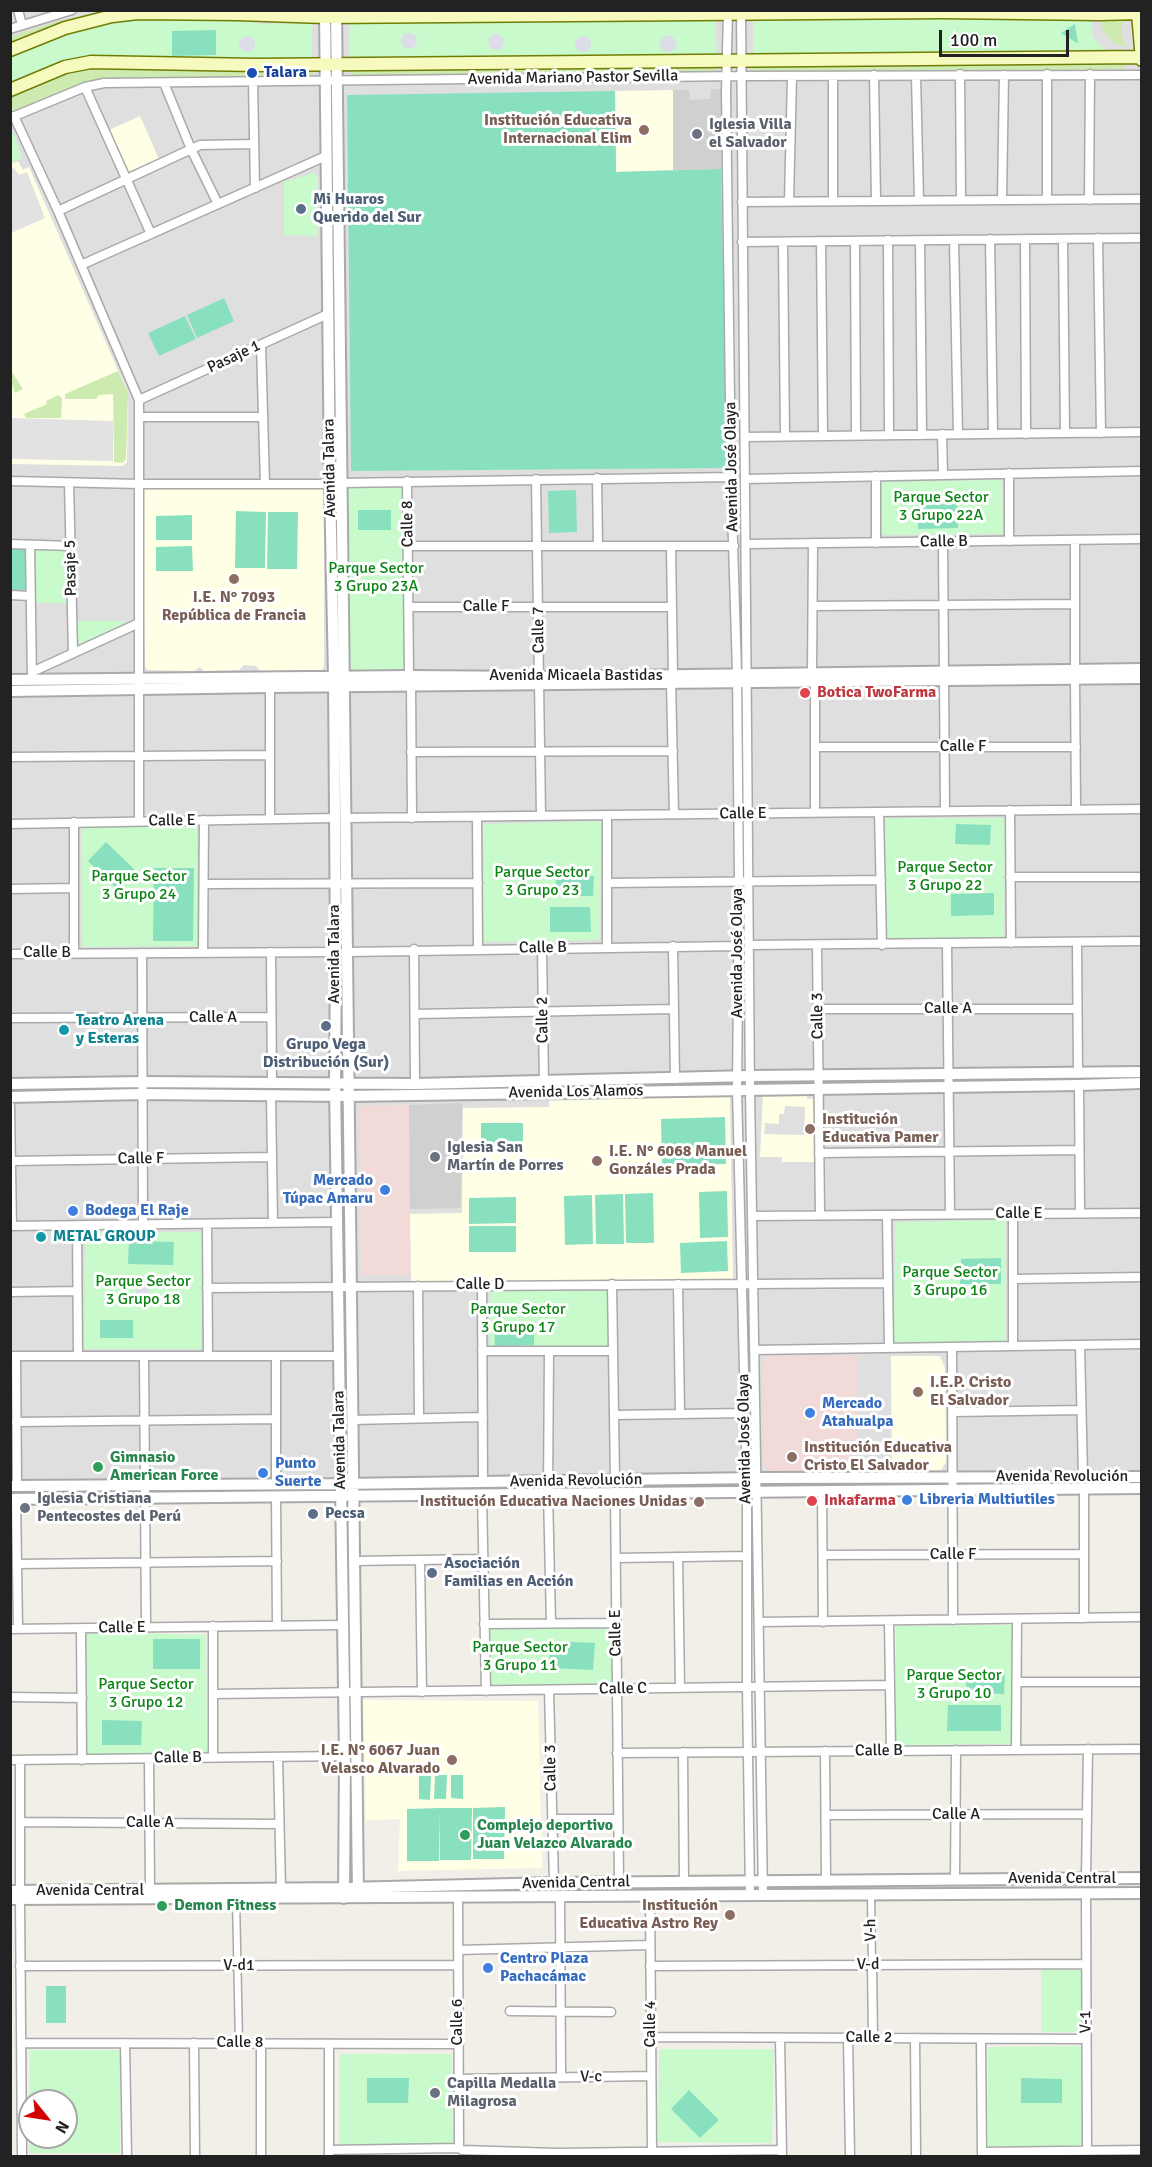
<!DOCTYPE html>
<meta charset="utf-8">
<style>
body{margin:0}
#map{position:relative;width:1152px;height:2167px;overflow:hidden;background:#f2efe9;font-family:Signika,sans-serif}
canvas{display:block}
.frame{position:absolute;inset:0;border:12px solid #222;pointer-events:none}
.north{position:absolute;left:18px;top:2089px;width:60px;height:60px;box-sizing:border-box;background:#fff;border:2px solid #a7a7a7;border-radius:50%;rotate:120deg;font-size:16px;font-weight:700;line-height:24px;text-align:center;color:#222}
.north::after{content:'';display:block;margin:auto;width:21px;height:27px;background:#d40000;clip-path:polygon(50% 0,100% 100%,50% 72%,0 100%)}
.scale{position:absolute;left:939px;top:30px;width:130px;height:27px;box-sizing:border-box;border:3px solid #222;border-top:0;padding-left:8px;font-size:18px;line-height:21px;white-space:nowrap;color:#222;-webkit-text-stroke:4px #fff;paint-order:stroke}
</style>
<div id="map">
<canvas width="1152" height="2167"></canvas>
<div class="frame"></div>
<div class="north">N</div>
<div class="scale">100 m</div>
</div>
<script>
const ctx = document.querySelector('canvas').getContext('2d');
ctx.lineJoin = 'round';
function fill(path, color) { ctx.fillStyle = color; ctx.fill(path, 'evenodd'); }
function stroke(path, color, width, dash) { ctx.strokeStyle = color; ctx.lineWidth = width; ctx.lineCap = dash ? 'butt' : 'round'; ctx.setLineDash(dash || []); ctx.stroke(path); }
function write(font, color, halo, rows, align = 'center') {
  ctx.font = font + ' Signika,sans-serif'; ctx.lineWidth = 6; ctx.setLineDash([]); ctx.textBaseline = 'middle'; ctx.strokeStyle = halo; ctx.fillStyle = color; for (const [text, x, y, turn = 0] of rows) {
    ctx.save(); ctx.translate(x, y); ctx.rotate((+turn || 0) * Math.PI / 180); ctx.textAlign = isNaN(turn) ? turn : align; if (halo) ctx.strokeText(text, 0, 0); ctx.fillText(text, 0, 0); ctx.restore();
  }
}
const residential = new Path2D(`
 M10,11H1141V1481L11,1493Z`);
const commercial = new Path2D(`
 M409,1105V1275H361L360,1106Z
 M767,1356H857V1473H771L764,1465L763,1360Z`);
const education = new Path2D(`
 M673,90V170L616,172L615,91Z
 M140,116L159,159L125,173L107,131Z
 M18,161L23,170L29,167L128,393L127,462L123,466L11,464L10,164Z
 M319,488L324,491V666L322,670L260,671L256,666L244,665L239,670L204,671L200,667L194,671L148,670L145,667L142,492L146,489Z
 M763,1094L807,1095V1099H813V1113L816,1114L815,1162H782V1157H760ZM785,1106L805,1107L804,1135L764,1134L765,1123L779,1124V1114H784Z
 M728,1096L730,1097L733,1279L411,1284L410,1214L462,1213L463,1108L549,1107V1101Z
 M891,1356H940L945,1368L946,1462L941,1470H892Z
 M363,1700L538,1701L542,1868L398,1871L400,1819L366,1820Z`);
const religious = new Path2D(`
 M711,89H722L721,169L673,170V90H689L690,100L710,99Z
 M462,1103L461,1208L410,1209L409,1105Z`);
const grass = new Path2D(`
 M112,11L11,45V37C46,24 74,15 112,11Z
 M1124,19C1120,30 1121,38 1127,47C1113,43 1101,36 1102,20Z
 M1124,61V69L754,74L753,64Z
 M716,64V74L351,77L350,67Z
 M94,68H313V78L112,79L55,95L11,113V93L48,77Z
 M10,369L23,389L15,393L11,382Z
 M118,371L128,393L126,459L123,463L114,462L113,394L99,395L96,399H65V394Z
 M58,395L62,398L61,418H26L24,414L47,404L46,401Z`);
const park = new Path2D(`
 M234,18L262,24L312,23V58L102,57L11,84V57L90,26L128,20Z
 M1093,18C1089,38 1094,40 1109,52L753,55V19Z
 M715,19L717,55L350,58L349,23Z
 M14,133L22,158L11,163V134Z
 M314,173L318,176V236L284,235V182Z
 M1002,480L1003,534L880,535V482Z
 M403,486L405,670L349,671L347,487Z
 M68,547L69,603H33L32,548Z
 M77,621H126L123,624L78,645Z
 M885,818H1005L1004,937L887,939Z
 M601,821L600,940L484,942L483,824Z
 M197,825V946L82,947L81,826Z
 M1006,1220V1342L894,1343L895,1222Z
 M85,1232H202L201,1349H84Z
 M490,1291H607L608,1346L490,1348Z
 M1012,1625L1013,1744L896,1745V1626Z
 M611,1626L612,1683L491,1687L490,1629Z
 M84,1632L206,1635L207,1753L87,1755Z
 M1082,1968L1083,2032H1041V1969Z
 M1083,2046L1084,2146H988V2047Z
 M659,2049H774L772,2143L658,2142Z
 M30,2050H121L120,2153H29ZM30,2101H66V2137H30Z
 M339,2054H452L453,2146L339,2147Z`);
const pitch = new Path2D(`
 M1075,24L1078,43H1077L1061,33Z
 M216,30V55L172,56V31Z
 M615,91L616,172L721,169L727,468L351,471L347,95Z
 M224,298L234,321L197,338L187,315Z
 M185,316L196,339L159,356L148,333Z
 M576,490L577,532L549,533L548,491Z
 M957,504L958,528L918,529V505Z
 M358,510H391V530H358Z
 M236,511L266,512L265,568H235Z
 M268,512H298L297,569H267Z
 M192,515V540H156V516Z
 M192,546L193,571H156V547Z
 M10,549H25V590H11Z
 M956,824L991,825L990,845L955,844Z
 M106,842L137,872L119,891L88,861Z
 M154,868H194L193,941H153Z
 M556,876H594L593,896H555Z
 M994,893V915L951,916V894Z
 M550,907H590L591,932H550Z
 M725,1117L726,1164L662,1166L661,1119Z
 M481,1123H523V1145H481Z
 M727,1191L728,1237L700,1238L699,1192Z
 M653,1193L654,1243H626L625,1194Z
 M623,1194L624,1244H596L595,1195Z
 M592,1195L593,1244L565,1245L564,1196Z
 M516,1197V1223L469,1224V1198Z
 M469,1226H516V1252H469Z
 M129,1241L174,1242L173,1265L128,1264Z
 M727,1241L728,1271L681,1273L680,1243Z
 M1001,1258V1284H960L961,1259Z
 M100,1320H133V1338H100Z
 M534,1322V1345L495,1346L494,1323Z
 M153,1639H200V1669H153Z
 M550,1641L595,1643L593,1670L549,1668Z
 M967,1670L1005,1671L1004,1694L966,1693Z
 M948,1705H1001V1731H947Z
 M102,1720L142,1721L141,1745H102Z
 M435,1775H447L446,1799H434Z
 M451,1775H463V1799L451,1798Z
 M419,1776H431L430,1800L419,1799Z
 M505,1807L504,1859H473V1808Z
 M440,1808H472L471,1860H440L439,1813V1861H407V1809Z
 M46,1986H66V2023H46Z
 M367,2078H409L408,2103H367Z
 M1021,2078L1062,2079V2103H1021Z
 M689,2090L719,2120L700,2138L671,2109Z`);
const parking = new Path2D(`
 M14,168L19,175L27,172L45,218L11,233V169Z
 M11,418L113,421V461L11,459Z`);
const plaza = new Path2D(`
 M401 41a8 8 0 1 1 16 0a8 8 0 1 1-16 0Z
 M488 42a8 8 0 1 1 16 0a8 8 0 1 1-16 0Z
 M239 44a8 8 0 1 1 16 0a8 8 0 1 1-16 0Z
 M575 44a8 8 0 1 1 16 0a8 8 0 1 1-16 0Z
 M660 44a8 8 0 1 1 16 0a8 8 0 1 1-16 0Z
 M136 1290a7 7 0 1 1 14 0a7 7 0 1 1-14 0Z`);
const pedestrian = new Path2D(`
 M871,1895L872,1965
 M236,1898L239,2043`);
const minor = new Path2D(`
 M18,10L22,25
 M728,11L726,92L731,477L737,673L739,881L737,1090L747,1491V1687L750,1895
 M741,11L750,1090L763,1895
 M10,29L72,10
 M960,74L961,200
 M1047,74V200
 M874,75L876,200
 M833,76V201
 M916,76L919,200
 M253,82L255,188
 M164,83L191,149L218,204
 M85,87L151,234
 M14,116L58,211L139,400V821
 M10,118L85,87L104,83L742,76L1142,75
 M1002,200L1004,75
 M1089,200L1090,74
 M789,201L792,76
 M742,202L1142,199
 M58,211L200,145L254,144
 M1098,238L1101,433
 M990,239L993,434
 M1025,239L1026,434
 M1063,239L1065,433
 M888,240L889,435
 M920,240L922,435
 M954,240L958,434
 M821,241L823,436
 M855,241L856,435
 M742,242L1142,238
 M783,242L785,436
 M81,265L326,156
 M261,345L265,484
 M139,400L328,314
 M139,417H263
 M942,434L943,475
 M745,437L1142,432
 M876,476V543
 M597,478L598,546
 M536,479L541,816
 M745,479L1142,471
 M10,481L140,484H330
 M407,481L409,676
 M69,483L73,653
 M341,483L731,477
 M1075,540V670
 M1009,541V473
 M943,542L945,811
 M10,544L71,546
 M746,544L1142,539
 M30,545L32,680
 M408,546H734
 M671,546L673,675
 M10,595L31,596
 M813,606L1075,604
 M409,607H672
 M32,672L139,623
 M812,674L813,543
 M1075,679L1076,809
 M815,682V813
 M671,683L674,814
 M411,685L412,818
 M270,687V819
 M815,747H1076
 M411,752L673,751
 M10,757L270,755
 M1010,810L1011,943
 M879,812L882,945
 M607,815V947
 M477,817L478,949
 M345,818L1142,809
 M10,824L334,818
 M1010,877H1142
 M607,883L881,880
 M204,884L478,883
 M10,889L74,888
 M1077,942L1078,1073
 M947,943L950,1214
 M749,945L1142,941
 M817,945L820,1215
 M673,946L675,1079
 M542,948L544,1085
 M414,949L415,1084
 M203,952L204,820
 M271,952L272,1084
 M347,952L739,946
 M74,953V822
 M142,953L143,1225
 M10,954L336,952
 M818,1009H1077
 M415,1014L673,1009
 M10,1018L271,1017
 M1079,1085L1080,1213
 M271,1096L273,1223
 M10,1106L12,1226
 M819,1153L1079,1150
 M11,1161L271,1157
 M1013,1214V1346
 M887,1215L889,1348
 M752,1216L1142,1213
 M207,1224L208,1356
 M10,1226L337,1222
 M77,1226L78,1356
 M1013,1279L1142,1277
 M612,1284L615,1480
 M678,1284L680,1414
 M482,1285L483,1482
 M418,1286L419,1418
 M207,1288L888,1283
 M10,1292L77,1291
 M1080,1345L1083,1476
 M952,1347L953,1620
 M754,1350L1142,1344
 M482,1351H613
 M549,1351L548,1493L551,1623
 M10,1356H338
 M16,1356L17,1486
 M144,1356L146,1627
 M276,1356V1484
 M952,1412L1081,1410
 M614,1415L745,1413
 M352,1420L483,1417
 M16,1422L276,1419
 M1084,1488V1618
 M822,1491L823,1622
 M615,1492L619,1882
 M482,1494L486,1691
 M276,1496L277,1625
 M16,1499L18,1629
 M823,1555L1084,1554
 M678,1557L680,1688
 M616,1558L747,1556
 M420,1560L422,1692
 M354,1561L483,1559
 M17,1564L277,1561
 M889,1621L891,1750
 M759,1622L1142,1617
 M484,1624L616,1623
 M81,1628L82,1760
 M10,1629L342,1625
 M1017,1682H1142
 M549,1690L554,1883
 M213,1694L890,1685
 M10,1697L82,1698
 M1016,1750L1017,1619
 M825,1751L826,1881
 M683,1752L684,1882
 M617,1753L1142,1749
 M278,1757L281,1889
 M213,1758V1626
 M149,1759L150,1890
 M10,1760L345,1756
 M20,1760V1891
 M826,1815L1087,1814
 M552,1819H618
 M20,1822L279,1824
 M1086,1878L1088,1749
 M955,1879L956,1750
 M1086,1894L1087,2151
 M650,1896L652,2152
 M458,1897L459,2148
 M560,1897L561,2077
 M20,1899L22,2156
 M458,1950L650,1945
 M872,1965L873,2038
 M20,1966L458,1965
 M650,1966L1086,1964
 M510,2011L611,2012
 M651,2037L1086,2039
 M780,2038L782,2156
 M848,2038L850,2156
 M915,2038L916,2156
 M981,2039L982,2156
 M21,2043L459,2044
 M125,2043L127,2156
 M194,2043L195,2156
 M261,2044V2156
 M329,2044V2156
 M459,2079L651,2076
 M329,2150L459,2148L462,2150L557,2153L782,2150
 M982,2152L1142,2150`);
const tertiary = new Path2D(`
 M325,10L330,484L334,677L336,952L335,1084L345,1756L344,1898
 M336,10L358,1897
 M10,680L409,676L540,677L1142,669
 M10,691L270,687L1142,678
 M10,1084L142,1082L415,1084L750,1076L1142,1072
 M10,1097L142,1094L348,1096L1079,1085L1142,1083
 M10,1486L341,1484L756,1478L1142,1477
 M10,1499L1142,1488
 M10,1891L344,1888L554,1883L1142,1878
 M10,1899L1142,1893`);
const secondary = new Path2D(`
 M1138,13L1142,60
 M10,50L65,28L112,16L138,13L238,14L325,17L942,12L1099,14L1142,13
 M10,90L65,67L91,62L256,65L1142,57`);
const markers = [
 [252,73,6,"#1a4fb4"],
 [644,130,6,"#8d6e63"],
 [697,134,6,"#6b7280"],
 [301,209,6,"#5c6f8a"],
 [234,579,6,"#8d6e63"],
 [805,693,6,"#e0444e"],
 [326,1026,6,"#5c6f8a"],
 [64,1030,6,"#0f9aa8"],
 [810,1129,6,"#8d6e63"],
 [435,1157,6,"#6b7280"],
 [597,1161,6,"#8d6e63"],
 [385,1190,6,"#3f7fe0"],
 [73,1211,6,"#3f7fe0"],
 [41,1237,6,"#0f9aa8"],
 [918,1392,6,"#8d6e63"],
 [810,1413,6,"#3f7fe0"],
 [792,1457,6,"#8d6e63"],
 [98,1467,6,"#2e9e5b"],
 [263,1473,6,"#3f7fe0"],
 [907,1500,6,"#3f7fe0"],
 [812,1501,6,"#e0444e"],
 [699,1502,6,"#8d6e63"],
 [25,1508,6,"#6b7280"],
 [313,1514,6,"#5c6f8a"],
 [432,1573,6,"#5c6f8a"],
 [452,1760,6,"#8d6e63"],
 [465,1835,6,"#2e9e5b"],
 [162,1906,6,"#2e9e5b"],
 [730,1915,6,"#8d6e63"],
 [488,1968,6,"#3f7fe0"],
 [435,2093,6,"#6b7280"]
];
const transitNames = [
 ["Talara",264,73]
];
const streetNames = [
 ["Avenida Mariano Pastor Sevilla",573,78,-1],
 ["Pasaje 1",234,357,-25],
 ["Avenida José Olaya",732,467,-91],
 ["Avenida Talara",330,468,-91],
 ["Calle 8",408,524,-91],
 ["Calle B",944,542,-1],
 ["Pasaje 5",71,568,-91],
 ["Calle F",486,607],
 ["Calle 7",539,630,-91],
 ["Avenida Micaela Bastidas",576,676],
 ["Calle F",963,747],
 ["Calle E",743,814,-1],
 ["Calle E",172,821,-1],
 ["Calle B",543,948,-1],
 ["Calle B",47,953],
 ["Avenida José Olaya",738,953,-90],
 ["Avenida Talara",335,954,-90],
 ["Calle A",948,1009],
 ["Calle 3",818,1016,-91],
 ["Calle A",213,1018],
 ["Calle 2",543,1020,-91],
 ["Avenida Los Alamos",576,1092,-1],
 ["Calle F",141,1159,-1],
 ["Calle E",1019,1214],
 ["Calle D",480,1285],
 ["Avenida José Olaya",745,1439,-91],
 ["Avenida Talara",340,1440,-91],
 ["Avenida Revolución",1062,1477],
 ["Avenida Revolución",576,1481,-1],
 ["Calle F",953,1555],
 ["Calle E",122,1628,-1],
 ["Calle E",616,1633,-91],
 ["Calle C",623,1689,-1],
 ["Calle B",879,1751,-1],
 ["Calle B",178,1758,-1],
 ["Calle 3",551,1768,-91],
 ["Calle A",956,1815],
 ["Calle A",150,1823],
 ["Avenida Central",1062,1879],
 ["Avenida Central",576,1883,-1],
 ["Avenida Central",90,1891],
 ["V-h",871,1930,-91],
 ["V-d",868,1965],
 ["V-d1",239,1966],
 ["Calle 6",458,2022,-90],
 ["V-1",1086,2022,-91],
 ["Calle 4",651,2024,-90],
 ["Calle 2",869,2038],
 ["Calle 8",240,2043],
 ["V-c",591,2077,-1]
];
const educationNames = [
 ["Institución Educativa",632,121],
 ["Internacional Elim",632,139],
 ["I.E. N° 7093",234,598,"center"],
 ["República de Francia",234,616,"center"],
 ["Institución",822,1120,"left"],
 ["Educativa Pamer",822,1138,"left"],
 ["I.E. N° 6068 Manuel",609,1152,"left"],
 ["Gonzáles Prada",609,1170,"left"],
 ["I.E.P. Cristo",930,1383,"left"],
 ["El Salvador",930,1401,"left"],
 ["Institución Educativa",804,1448,"left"],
 ["Cristo El Salvador",804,1466,"left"],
 ["Institución Educativa Naciones Unidas",687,1502],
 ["I.E. N° 6067 Juan",440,1751],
 ["Velasco Alvarado",440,1769],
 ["Institución",718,1906],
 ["Educativa Astro Rey",718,1924]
];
const worshipNames = [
 ["Iglesia Villa",709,125],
 ["el Salvador",709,143],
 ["Iglesia San",447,1148],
 ["Martín de Porres",447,1166],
 ["Iglesia Cristiana",37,1499],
 ["Pentecostes del Perú",37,1517],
 ["Capilla Medalla",447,2084],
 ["Milagrosa",447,2102]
];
const serviceNames = [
 ["Mi Huaros",313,200],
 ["Querido del Sur",313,218],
 ["Grupo Vega",326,1045,"center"],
 ["Distribución (Sur)",326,1063,"center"],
 ["Pecsa",325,1514],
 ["Asociación",444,1564],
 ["Familias en Acción",444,1582]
];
const parkNames = [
 ["Parque Sector",941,498],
 ["3 Grupo 22A",941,516],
 ["Parque Sector",376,569],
 ["3 Grupo 23A",376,587],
 ["Parque Sector",945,868],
 ["3 Grupo 22",945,886],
 ["Parque Sector",542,873],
 ["3 Grupo 23",542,891],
 ["Parque Sector",139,877],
 ["3 Grupo 24",139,895],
 ["Parque Sector",950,1273],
 ["3 Grupo 16",950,1291],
 ["Parque Sector",143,1282],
 ["3 Grupo 18",143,1300],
 ["Parque Sector",518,1310],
 ["3 Grupo 17",518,1328],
 ["Parque Sector",520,1648],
 ["3 Grupo 11",520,1666],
 ["Parque Sector",954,1676],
 ["3 Grupo 10",954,1694],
 ["Parque Sector",146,1685],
 ["3 Grupo 12",146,1703]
];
const healthNames = [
 ["Botica TwoFarma",817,693],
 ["Inkafarma",824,1501]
];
const cultureNames = [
 ["Teatro Arena",76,1021],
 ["y Esteras",76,1039],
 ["METAL GROUP",53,1237]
];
const shopNames = [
 ["Mercado",373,1181,"right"],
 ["Túpac Amaru",373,1199,"right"],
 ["Bodega El Raje",85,1211],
 ["Mercado",822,1404],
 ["Atahualpa",822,1422],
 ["Punto",275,1464],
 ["Suerte",275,1482],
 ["Libreria Multiutiles",919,1500],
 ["Centro Plaza",500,1959],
 ["Pachacámac",500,1977]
];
const leisureNames = [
 ["Gimnasio",110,1458],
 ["American Force",110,1476],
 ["Complejo deportivo",477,1826],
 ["Juan Velazco Alvarado",477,1844],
 ["Demon Fitness",174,1906]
];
fill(residential, '#e0dfdf');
fill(commercial, '#f2dad9');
fill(education, '#ffffe5');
fill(religious, '#d0d0d0');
fill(grass, '#cdebb0');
fill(park, '#c8facc');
fill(pitch, '#88e0be');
fill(parking, '#e2e2e2');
fill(plaza, '#dddde8');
stroke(pedestrian, '#a9a9a9', 9);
stroke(minor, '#a9a9a9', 11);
stroke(tertiary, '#a9a9a9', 14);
stroke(secondary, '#707d05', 15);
stroke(pedestrian, '#fff', 6);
stroke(minor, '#fff', 8);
stroke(tertiary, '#fff', 10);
stroke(secondary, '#f7fabf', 12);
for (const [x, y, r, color] of markers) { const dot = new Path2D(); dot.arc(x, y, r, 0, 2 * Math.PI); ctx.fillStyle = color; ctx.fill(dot); stroke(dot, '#fff', 2); }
write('bold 16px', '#164399', '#fff', transitNames, 'left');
write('16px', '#222', '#fff', streetNames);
write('bold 16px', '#785e54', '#fff', educationNames, 'right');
write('bold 16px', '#5b616d', '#fff', worshipNames, 'left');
write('bold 16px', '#4e5e75', '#fff', serviceNames, 'left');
write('16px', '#0c8416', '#fff', parkNames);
write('bold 16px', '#be3a42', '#fff', healthNames, 'left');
write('bold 16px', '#0d838f', '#fff', cultureNames, 'left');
write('bold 16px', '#366cbe', '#fff', shopNames, 'left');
write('bold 16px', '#27864d', '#fff', leisureNames, 'left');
</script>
